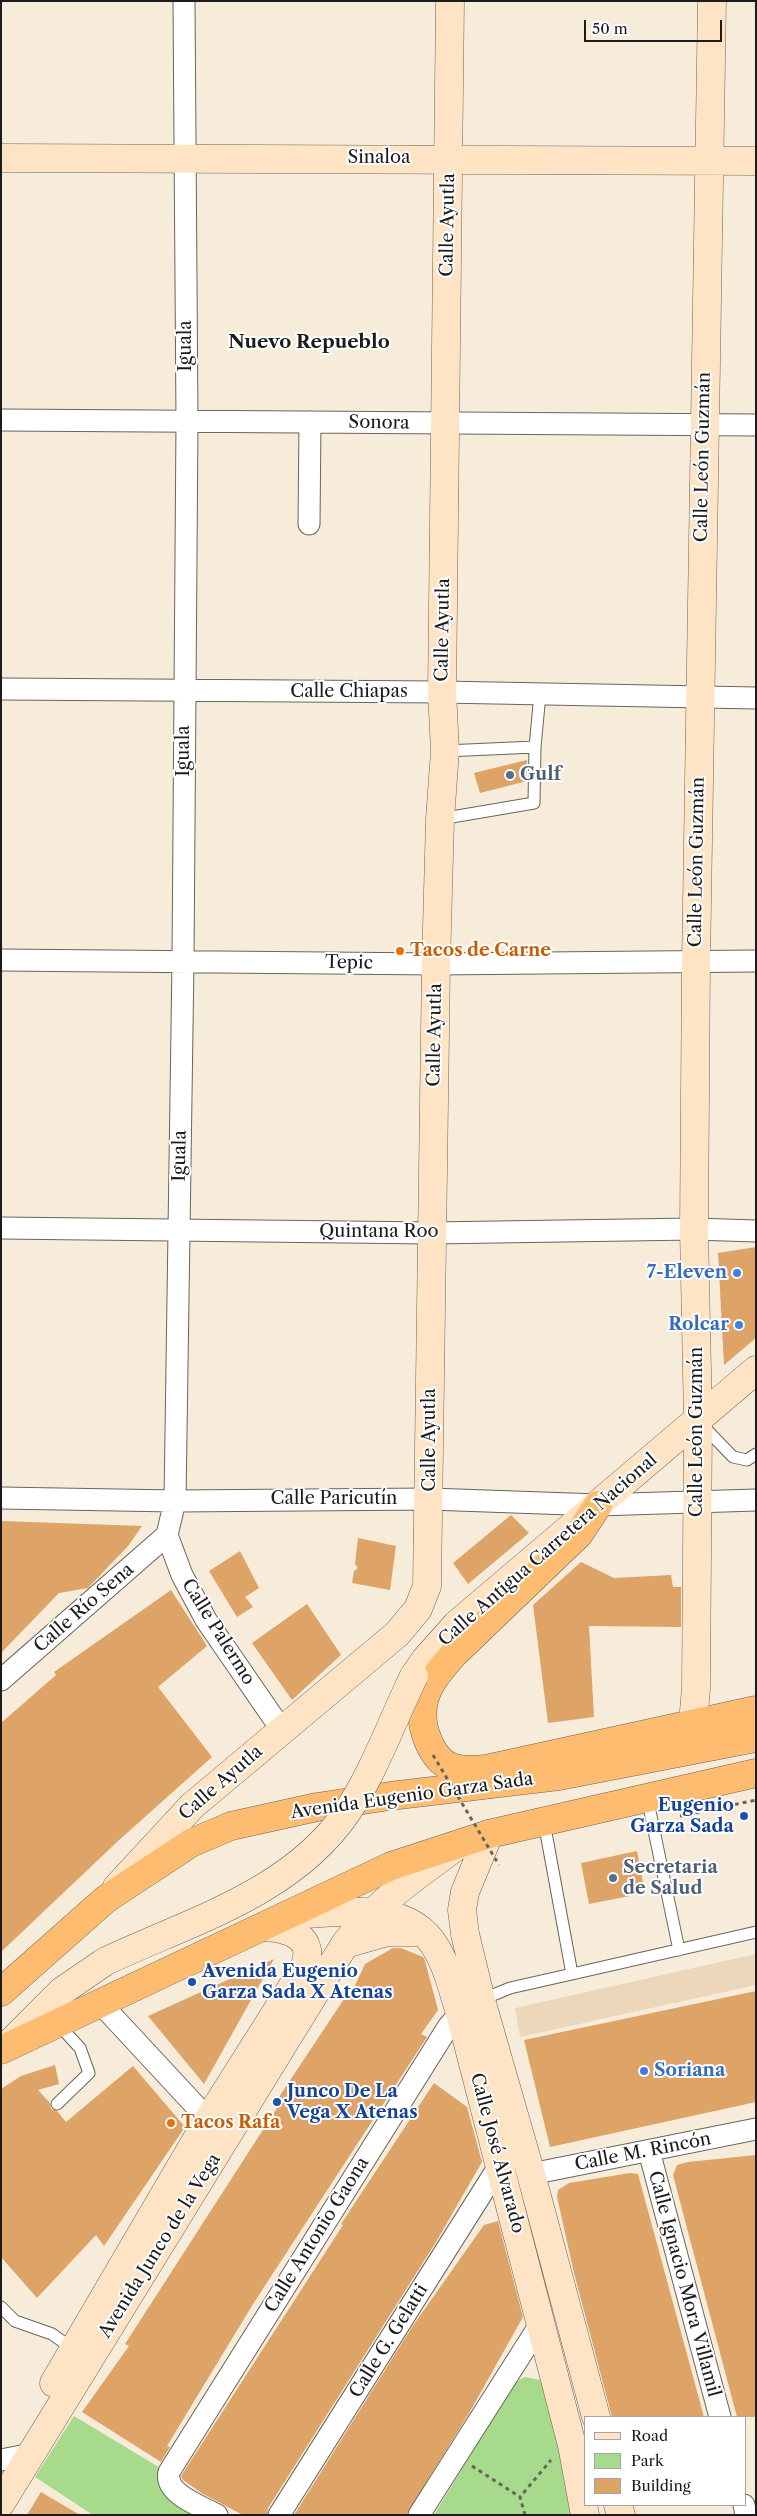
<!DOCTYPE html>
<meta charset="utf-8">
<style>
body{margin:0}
#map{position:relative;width:757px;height:2516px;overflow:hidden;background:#f6ecd9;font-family:"Libre Caslon Text",serif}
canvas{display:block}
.frame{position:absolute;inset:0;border:2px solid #1c1c1c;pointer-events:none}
.legend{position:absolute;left:584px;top:2416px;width:162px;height:90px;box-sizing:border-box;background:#fff;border:1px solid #a4a4a4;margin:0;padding:6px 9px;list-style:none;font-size:15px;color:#1c1c1c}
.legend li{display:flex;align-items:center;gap:10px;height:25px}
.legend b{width:25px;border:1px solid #a4a4a4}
.scale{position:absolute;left:584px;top:20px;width:138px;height:22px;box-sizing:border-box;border:2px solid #1c1c1c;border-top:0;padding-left:6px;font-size:15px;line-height:18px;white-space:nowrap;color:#1c1c1c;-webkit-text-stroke:4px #fff;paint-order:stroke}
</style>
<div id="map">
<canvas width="757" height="2516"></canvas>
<div class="frame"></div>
<ul class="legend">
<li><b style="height:6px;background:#fee4c5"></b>Road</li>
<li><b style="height:14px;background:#a7da8a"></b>Park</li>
<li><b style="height:14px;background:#dea367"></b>Building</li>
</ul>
<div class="scale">50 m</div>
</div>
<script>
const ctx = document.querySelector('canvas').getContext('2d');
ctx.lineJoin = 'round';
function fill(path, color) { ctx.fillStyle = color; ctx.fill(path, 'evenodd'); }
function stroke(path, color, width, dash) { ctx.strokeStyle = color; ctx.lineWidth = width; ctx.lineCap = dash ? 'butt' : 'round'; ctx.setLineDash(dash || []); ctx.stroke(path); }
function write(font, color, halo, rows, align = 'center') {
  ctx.font = font + ' "Libre Caslon Text",serif'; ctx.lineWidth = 4; ctx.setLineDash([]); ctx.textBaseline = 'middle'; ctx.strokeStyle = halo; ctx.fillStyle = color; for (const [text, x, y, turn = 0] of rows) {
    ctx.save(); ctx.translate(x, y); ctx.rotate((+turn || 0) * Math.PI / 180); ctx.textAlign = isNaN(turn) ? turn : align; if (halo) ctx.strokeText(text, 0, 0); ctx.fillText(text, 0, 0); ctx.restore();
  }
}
const built = new Path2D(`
 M756,1954V1985L520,2037L515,2008Z`);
const green = new Path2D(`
 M525,2377L540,2380L551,2396L575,2515H434L515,2382Z
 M74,2416L162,2469L211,2515H93L35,2477Z`);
const building = new Path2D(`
 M527,760V781L480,793L474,773Z
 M756,1247V1338L724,1365L718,1253Z
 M511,1515L529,1533L468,1584L453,1563Z
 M1,1521L142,1526L128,1546L88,1588L59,1593L1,1653Z
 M358,1538L396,1546L390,1590L352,1583L354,1571L358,1568L355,1564Z
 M240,1551L259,1588L245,1597L253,1607L237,1617L209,1571Z
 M581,1562L614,1578L671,1575L673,1587H681V1627L589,1626L594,1717L548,1723L533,1605Z
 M171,1590L207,1646L158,1687L212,1757L118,1841L1,1952V1723L56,1675L54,1672Z
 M307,1604L341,1655L292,1700L252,1643Z
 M637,1851L645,1893L589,1904L581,1863Z
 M393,1948H401L423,1957L425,1961L438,2010L421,2034L427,2037L253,2304L167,2446L170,2447L161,2462L82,2412L129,2346L125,2344L277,2108L273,2106L348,1993L351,1994L365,1964Z
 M274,1959L204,2084L148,2016Z
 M756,1991V2102L550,2147L524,2040Z
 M55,2065L59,2084L38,2090L50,2103L51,2109L57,2111L66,2122L133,2066L185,2127L104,2246L96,2235L37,2298L1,2257V2089L21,2076Z
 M434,2083L467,2107L482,2162L436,2242L268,2508L267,2515H243L203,2494L183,2480L181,2476L343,2225L341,2224Z
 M756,2155V2417H737L673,2175L677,2165L688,2162Z
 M630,2173L638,2174L704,2417H612L574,2273L557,2197L558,2190L569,2183Z
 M498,2221L523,2317L468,2415L406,2515H294L412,2327L484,2225Z
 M41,2492L80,2515H27Z`);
const path = new Path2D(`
 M680,1816L756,1800
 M472,2466L520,2497
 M525,2515L520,2497L551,2460`);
const lane = new Path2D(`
 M535,747L540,694
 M440,819L534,803L535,747L445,751
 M702,1425L733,1457L747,1460L756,1454
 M647,1797L679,1950
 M544,1822L572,1974L756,1932
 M481,2000L510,1988L572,1974
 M57,2104L89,2073L80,2048L58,2024
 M1,2307L15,2321L52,2334L73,2349`);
const street = new Path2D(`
 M184,1L187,421L183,961L175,1501L167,1535L182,1575L206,1620L281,1729
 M1,420L756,425
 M309,524L310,422
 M1,689L442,692L756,698
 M1,960L436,964L756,961
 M1,1228L431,1233L694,1229L756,1231
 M1,1498L175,1501L430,1499L598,1505L756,1500
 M1,1680L167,1535
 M102,2005L219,2131
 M649,2151L720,2417
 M531,2174L756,2129
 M1,2460L32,2454
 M744,2505L746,2515
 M217,2515C201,2506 164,2494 169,2472L448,2027L460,2013L470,2007
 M279,2515L499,2166
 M419,2515L541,2323`);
const secondary = new Path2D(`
 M1,158L756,161
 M414,1676L425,1660L457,1624L756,1370
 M693,1723L696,1688L698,1420L694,1229L696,962L712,1
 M489,1834L465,1892L462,1910L465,1934L481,2000L531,2174L596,2417
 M117,1887L192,1806L397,1634L418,1609L427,1586L436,964L440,819L445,751L442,692L450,1
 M291,1915C339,1913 408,1899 436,1948C448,1968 453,1991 460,2013L572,2445L585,2515
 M345,1944L387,1932H419
 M7,2046L62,1991L106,1961
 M54,2383L208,2120L304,1968C317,1937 289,1928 264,1927
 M1,2503L345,1944C375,1903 417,1876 457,1846
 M618,2505L621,2515`);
const highway = new Path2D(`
 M598,1505L579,1534L454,1654C441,1669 425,1686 423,1707C420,1727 431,1759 451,1767C462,1771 475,1770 486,1769L756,1710
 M1,1992L106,1899L191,1843L231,1826L317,1807L390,1796L559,1776L756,1738
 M1,2050L391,1866L489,1834L756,1773`);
const pathBridge = new Path2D(`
 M433,1755L499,1865`);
const secondaryBridge = new Path2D(`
 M106,1961C191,1921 292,1893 347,1812C373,1774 393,1719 414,1676`);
const markers = [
 [510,775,5,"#5c6f8a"],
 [400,951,5,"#e8710a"],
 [737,1273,5,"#3f7fe0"],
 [739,1325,5,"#3f7fe0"],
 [744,1816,5,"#1a4fb4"],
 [613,1878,5,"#5c6f8a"],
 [192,1982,5,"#1a4fb4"],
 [644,2071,5,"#3f7fe0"],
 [277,2102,5,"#1a4fb4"],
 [171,2123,5,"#e8710a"]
];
const streetNames = [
 ["Sinaloa",379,158],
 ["Calle Ayutla",448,225,-89],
 ["Iguala",186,346,-90],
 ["Sonora",379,423,1],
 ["Calle León Guzmán",703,457,-89],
 ["Calle Ayutla",443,630,-89],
 ["Calle Chiapas",349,692],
 ["Iguala",184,751,-90],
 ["Calle León Guzmán",697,862,-89],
 ["Tepic",349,963,1],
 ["Calle Ayutla",435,1035,-89],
 ["Iguala",180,1156,-89],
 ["Quintana Roo",379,1232],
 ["Calle León Guzmán",697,1432,-90],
 ["Calle Ayutla",430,1440,-90],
 ["Calle Paricutín",334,1499],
 ["Calle Antigua Carretera Nacional",548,1550,-41],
 ["Calle Río Sena",84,1608,-41],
 ["Calle Palermo",218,1632,58],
 ["Calle Ayutla",221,1783,-41],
 ["Avenida Eugenio Garza Sada",412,1796,-8],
 ["Calle M. Rincón",643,2152,-11],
 ["Calle José Alvarado",497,2153,75],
 ["Calle Antonio Gaona",317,2235,-58],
 ["Avenida Junco de la Vega",160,2246,-58],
 ["Calle Ignacio Mora Villamil",684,2284,75],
 ["Calle G. Gelatti",389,2341,-58]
];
const serviceNames = [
 ["Gulf",520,775],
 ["Secretaria",623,1868],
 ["de Salud",623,1889]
];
const foodNames = [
 ["Tacos de Carne",410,951],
 ["Tacos Rafa",181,2123]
];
const shopNames = [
 ["7-Eleven",727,1273],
 ["Rolcar",729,1325],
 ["Soriana",654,2071,"left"]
];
const transitNames = [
 ["Eugenio",734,1806,"right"],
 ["Garza Sada",734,1827,"right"],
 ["Avenida Eugenio",202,1972],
 ["Garza Sada X Atenas",202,1993],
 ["Junco De La",287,2092],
 ["Vega X Atenas",287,2113]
];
const neighbourhoodNames = [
 ["Nuevo Repueblo",309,343]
];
fill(built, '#ecd7ba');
fill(green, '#a7da8a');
fill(building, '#dea367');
stroke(lane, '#68655e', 13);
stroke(street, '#68655e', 23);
stroke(secondary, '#68655e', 29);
stroke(highway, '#68655e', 29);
stroke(path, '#68655e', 3, [4, 4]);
stroke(lane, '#fff', 11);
stroke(street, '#fff', 21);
stroke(secondary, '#fee4c5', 28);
stroke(highway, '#fdbc6f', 28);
stroke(secondaryBridge, '#68655e', 29, []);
stroke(pathBridge, '#68655e', 3, [4, 4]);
stroke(secondaryBridge, '#fee4c5', 28);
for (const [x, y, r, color] of markers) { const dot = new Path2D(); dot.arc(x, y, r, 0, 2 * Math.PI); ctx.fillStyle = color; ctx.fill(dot); stroke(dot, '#fff', 2); }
write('18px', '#1c1c1c', '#fff', streetNames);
write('bold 18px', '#4e5e75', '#fff', serviceNames, 'left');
write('bold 18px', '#c56008', '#fff', foodNames, 'left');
write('bold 18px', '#366cbe', '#fff', shopNames, 'right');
write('bold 18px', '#164399', '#fff', transitNames, 'left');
write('bold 19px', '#1c1c1c', '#fff', neighbourhoodNames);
</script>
